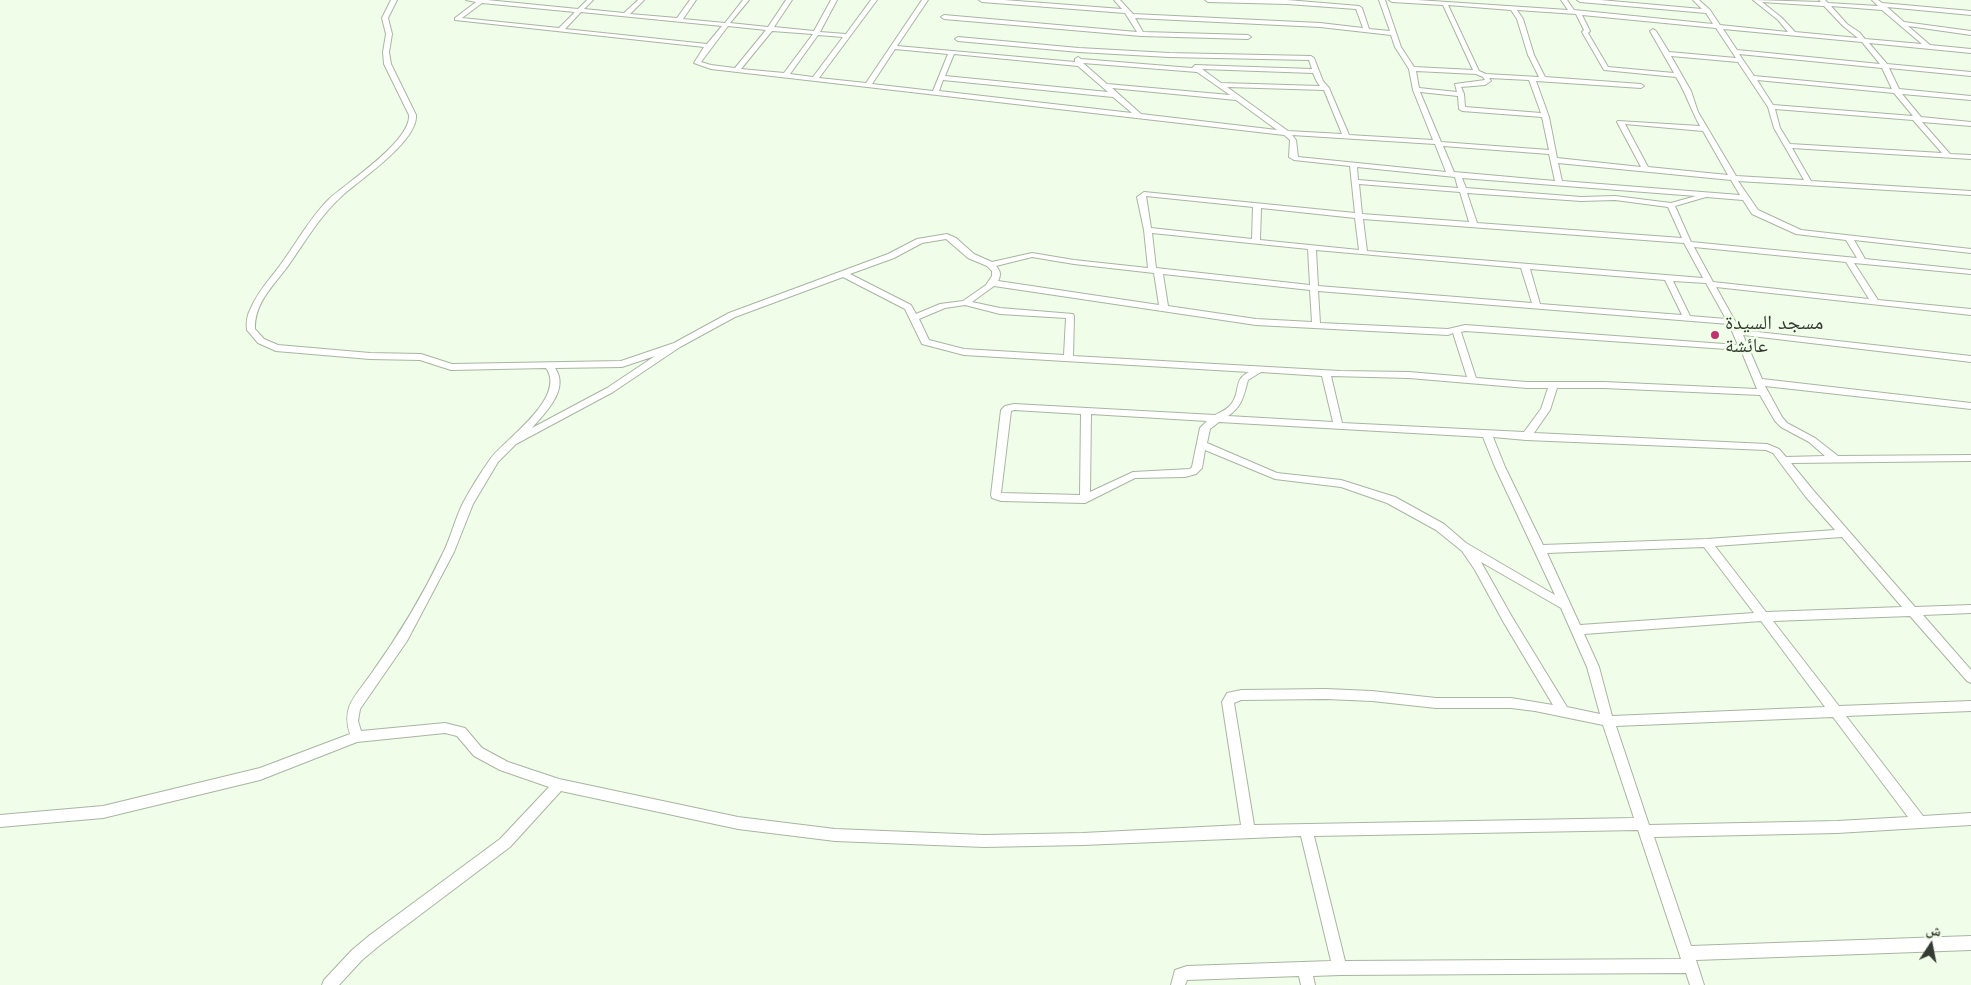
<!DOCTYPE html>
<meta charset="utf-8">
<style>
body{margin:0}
#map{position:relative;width:1971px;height:985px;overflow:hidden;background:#f0fde9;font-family:Jost,"Noto Naskh Arabic",sans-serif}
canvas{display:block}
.north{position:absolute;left:1906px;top:920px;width:50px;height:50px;-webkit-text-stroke:4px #f0fde9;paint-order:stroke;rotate:11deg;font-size:14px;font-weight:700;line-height:20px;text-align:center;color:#353a32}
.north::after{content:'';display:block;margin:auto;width:18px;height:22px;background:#353a32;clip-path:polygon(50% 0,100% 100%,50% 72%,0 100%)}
</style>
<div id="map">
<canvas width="1971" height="985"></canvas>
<div class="north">ش</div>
</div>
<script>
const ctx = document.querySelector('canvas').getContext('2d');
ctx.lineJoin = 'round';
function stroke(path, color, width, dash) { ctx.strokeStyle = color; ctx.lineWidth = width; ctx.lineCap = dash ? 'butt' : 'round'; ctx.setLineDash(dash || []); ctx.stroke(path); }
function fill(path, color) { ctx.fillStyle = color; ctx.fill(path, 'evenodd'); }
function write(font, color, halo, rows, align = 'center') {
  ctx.font = font + ' Jost,"Noto Naskh Arabic",sans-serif'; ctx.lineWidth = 5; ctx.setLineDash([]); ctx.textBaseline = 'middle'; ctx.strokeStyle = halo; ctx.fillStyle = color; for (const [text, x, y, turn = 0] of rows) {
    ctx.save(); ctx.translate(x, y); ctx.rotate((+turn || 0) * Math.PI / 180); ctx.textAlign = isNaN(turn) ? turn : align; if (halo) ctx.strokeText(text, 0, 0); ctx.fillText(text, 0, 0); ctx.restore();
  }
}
const street = new Path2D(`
 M391,0H397L388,18L392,34L389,52L391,64L416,115C418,141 361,179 343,195C319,216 304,244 285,270C271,288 254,305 255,329L264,339L278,345L370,353L421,354L452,364L621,361L674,343L729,313L888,254L917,239L947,234L956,238L974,254L992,262L1032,253L1074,260L1148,268L1144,230L1137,197L1144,192L1355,213L1350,166L1294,160L1289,157L1290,140L1284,135L711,69L694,63L704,47L455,20V18L476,2L466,0H487L578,9L587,0H593L584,9L624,13L638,0H644L630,14L677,18L690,0H696L683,19L725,23L743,0H749L730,23L768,27L786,0H792L774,27L814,31L831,0H837L820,32L846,34L871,0H877L819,78L866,83L922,0H928L897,46L1075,62V59L1078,57L1081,59L1192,68L1195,65L1312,69L1309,60L1169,57L1079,52L958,41L955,39L958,37L1079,48L1169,53L1311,56L1314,58L1323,81L1329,88L1349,135L1433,140L1413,90L1409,69L1395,47L1391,35L1320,27L1135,18L1143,32L1248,35L1251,37L1248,39L1141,36L944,19L941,17L944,15L1137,32L1125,13L982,2L979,0H1004L1122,9L1114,0H1120L1133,14L1320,23L1363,28L1356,9L1287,4L1208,2L1205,0H1287L1359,6L1362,8L1369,29L1390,31L1379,0H1385L1401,47L1414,67L1473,70L1443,5L1392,2L1389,0H1417L1568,10L1561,0H1567L1574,10L1713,24L1706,13L1580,2L1577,0H1600L1702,9L1693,0H1699L1710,10L1720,25L1788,32L1778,20L1753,0L1821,2L1819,0H1825L1828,3L1878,6L1872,0H1878L1882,3L1971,11V15L1887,7L1904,22L1971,31V35L1908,26L1930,45L1971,49V53L1869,43L1887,64L1971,72V76L1889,68L1899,89L1971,96V100L1902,94L1921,117L1971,122V126L1922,122L1950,154L1971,155V159L1792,148L1811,181L1971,191V195L1738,181L1758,210L1801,230L1971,249V253L1854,240L1865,259L1971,270V274L1854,263L1878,300L1971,309V315L1716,287L1740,330L1971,356V362L1743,335L1762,379L1971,403V409L1765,386L1782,417L1787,423L1815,438L1838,456L1971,455V461L1791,463L1813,490L1915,607L1971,605V613L1923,615L1971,670V683L1967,681L1910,616L1773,621L1839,706L1971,701V711L1846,716L1923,816L1971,813V825L1837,833L1654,837L1691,946L1971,936V950L1696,960L1704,985H1690L1686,973L1340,975L1313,976L1315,985H1301L1299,976L1187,980L1185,985H1171L1175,970L1187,966L1331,961L1301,836L1083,845L984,847L835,841L738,829L561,791L510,847L380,945L362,960L339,985H322L324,980L352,950L370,935L500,839L549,787L500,770L474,756L457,736L445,733L357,742L260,780L103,818L0,827V815L103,806L260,768L350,734C341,706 356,696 371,674C399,635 423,595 443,553C451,537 455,519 463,503C471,488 481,472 491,458C507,438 567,397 546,368L451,370L420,360L370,359L276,351L258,343L247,330C246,322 247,315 251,308C258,291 271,278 281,264C297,242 310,218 329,199C348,182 411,141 409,115L384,64L383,52L386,34L382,18ZM1762,2L1824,6L1843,26L1858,38L1795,32L1782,18ZM482,3L575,12L559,28L462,18ZM1448,5L1511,10L1517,19L1528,55L1539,77L1486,74L1479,71ZM1831,6L1882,10L1922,44L1865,39L1859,32L1847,24ZM1517,10L1576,14L1584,30L1582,32L1604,70L1676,77C1686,93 1691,110 1700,126L1618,121L1617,122L1641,167L1557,158L1549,117L1536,81L1641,88L1644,86L1641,84L1545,77L1534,55L1523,19ZM581,12L722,26L707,44L565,29ZM1582,15L1716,28L1736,58L1669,52L1656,31L1653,29L1650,31L1674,73L1608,67L1588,33L1590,31ZM728,26L766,30L735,68L711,65L701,62ZM1723,29L1862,42L1880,64L1737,50ZM772,31L813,34L784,73L741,69ZM818,35L843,37L813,77L790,74ZM895,49L948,54L933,91L872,84ZM954,54L1078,66L1108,92L945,76ZM1739,54L1882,68L1892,89L1754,76ZM1671,56L1738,62L1768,107L1774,128L1804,180L1736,176L1698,112L1691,91ZM1083,63L1197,72L1230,95L1107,84ZM1202,69L1313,73L1317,82L1320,86L1221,83ZM1416,71L1476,74L1483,77L1485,80L1455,84L1457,92L1419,88ZM1489,78L1529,80L1541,113L1465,107L1464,94L1461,87L1485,85L1491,81ZM943,80L1113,97L1132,113L939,91ZM1757,80L1894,93L1913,116L1773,105ZM1227,87L1324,90L1342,134L1288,131ZM1112,88L1236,100L1277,130L1141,114ZM1420,92L1458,96L1459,109L1462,111L1542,117L1549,150L1441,142ZM1775,109L1913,120L1942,153L1790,144L1780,128ZM1625,124L1703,131L1728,175L1648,167ZM1292,135L1435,144L1446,172L1298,157L1296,140ZM1443,146L1549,154L1555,181L1454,172ZM1558,163L1731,180L1740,195L1562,181ZM1357,167L1455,177L1458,188L1358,180ZM1462,178L1696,196L1671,203L1615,196L1581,197L1466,188ZM1359,184L1460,192L1469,222L1362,214ZM1467,193L1581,201L1615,200L1668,207L1682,238L1477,223ZM1146,196L1253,207L1252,239L1151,228ZM1706,197L1743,200L1752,214L1796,234L1846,240L1857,258L1691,242L1675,206ZM1261,208L1355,218L1359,250L1260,240ZM1363,219L1684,243L1703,278L1367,251ZM1152,233L1308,249L1310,285L1156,268ZM946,239L968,258L987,266L992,271V276L986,285L963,301L940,304L916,314L911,305L850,274L894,258L922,243ZM1694,247L1846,262L1869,299L1713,282ZM1316,250L1521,268L1532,303L1318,286ZM1032,257L1074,264L1154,273L1159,305L998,281C1001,275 1001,272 996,266ZM1530,269L1665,280L1682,315L1540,304ZM1163,274L1310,290L1312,322L1256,319L1168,306ZM843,277L905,309L922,344L964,355L1249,372C1233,380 1241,390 1232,403C1228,409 1221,412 1215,415L1014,404L1005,406L1001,410L991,495L992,498L1001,501L1085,503L1135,478L1185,477L1196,474L1202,468L1205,450L1275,479L1341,487L1387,503L1436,530L1462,551L1475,570L1504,623L1553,705L1511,698H1436L1372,691L1326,689L1241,690L1227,693L1222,702L1241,825L1083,833L984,835L835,829L738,817L559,779L508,762L482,748L465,728L445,723L361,731L358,721L360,709L407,641L454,552L473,504L498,462L516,444L613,392L680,347L735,317ZM1673,281L1706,283L1726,319L1690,316ZM994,286L1256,325L1448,335L1453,333L1467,377L1409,372L1340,371L1073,356L1074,316L1073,314L1000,308L972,302ZM1318,291L1729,324L1738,345L1465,325L1448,329L1320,323ZM965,305L1000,314L1066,318L1064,355L964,349L929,340L919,319L945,308ZM1465,331L1741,350L1757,389L1604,382H1527L1476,378L1461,332ZM655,356L607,388L532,428C545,413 570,389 555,368L622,367ZM1261,372L1322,376L1333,422L1228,416C1242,407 1244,395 1248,380ZM1331,376L1409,378L1527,388H1548L1541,409L1524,432L1342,423ZM1557,388H1604L1760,395L1775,421L1781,427L1809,442L1825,456L1786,457L1779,449L1767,444L1534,433L1550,410ZM1014,410L1081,414L1080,495L1001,493L1011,411ZM1091,414L1207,421L1200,428L1192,467L1190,469L1133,472L1090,492ZM1219,422L1483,437L1495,467L1555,595L1466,543L1444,524L1395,497L1341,480L1277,473L1207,443L1210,429ZM1493,437L1526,440L1766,450L1773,453L1805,496L1835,530L1707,539L1543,545L1505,467ZM1842,537L1902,607L1766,612L1715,546ZM1704,547L1754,613L1580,625L1547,553ZM1481,562L1561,608L1587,667L1600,714L1567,707L1512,617ZM1761,621L1825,707L1612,716L1599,667L1584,634ZM1326,699L1372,701L1436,708H1511L1535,711L1603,725L1634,818L1254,825L1234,703L1241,700ZM1833,717L1908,817L1837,821L1649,825L1616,726ZM1638,830L1681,959L1345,961L1314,836Z`);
const markers = [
 [1715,335,5,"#be346f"]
];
const poiNames = [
 ["مسجد السيدة",1725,324],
 ["عائشة",1725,347]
];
stroke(street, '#a8b5a2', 2);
fill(street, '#fff');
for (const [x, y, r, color] of markers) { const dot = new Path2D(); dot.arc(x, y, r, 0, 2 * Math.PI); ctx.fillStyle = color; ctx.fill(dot); stroke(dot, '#f0fde9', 2); }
write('20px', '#353a32', '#f0fde9', poiNames, 'left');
</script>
